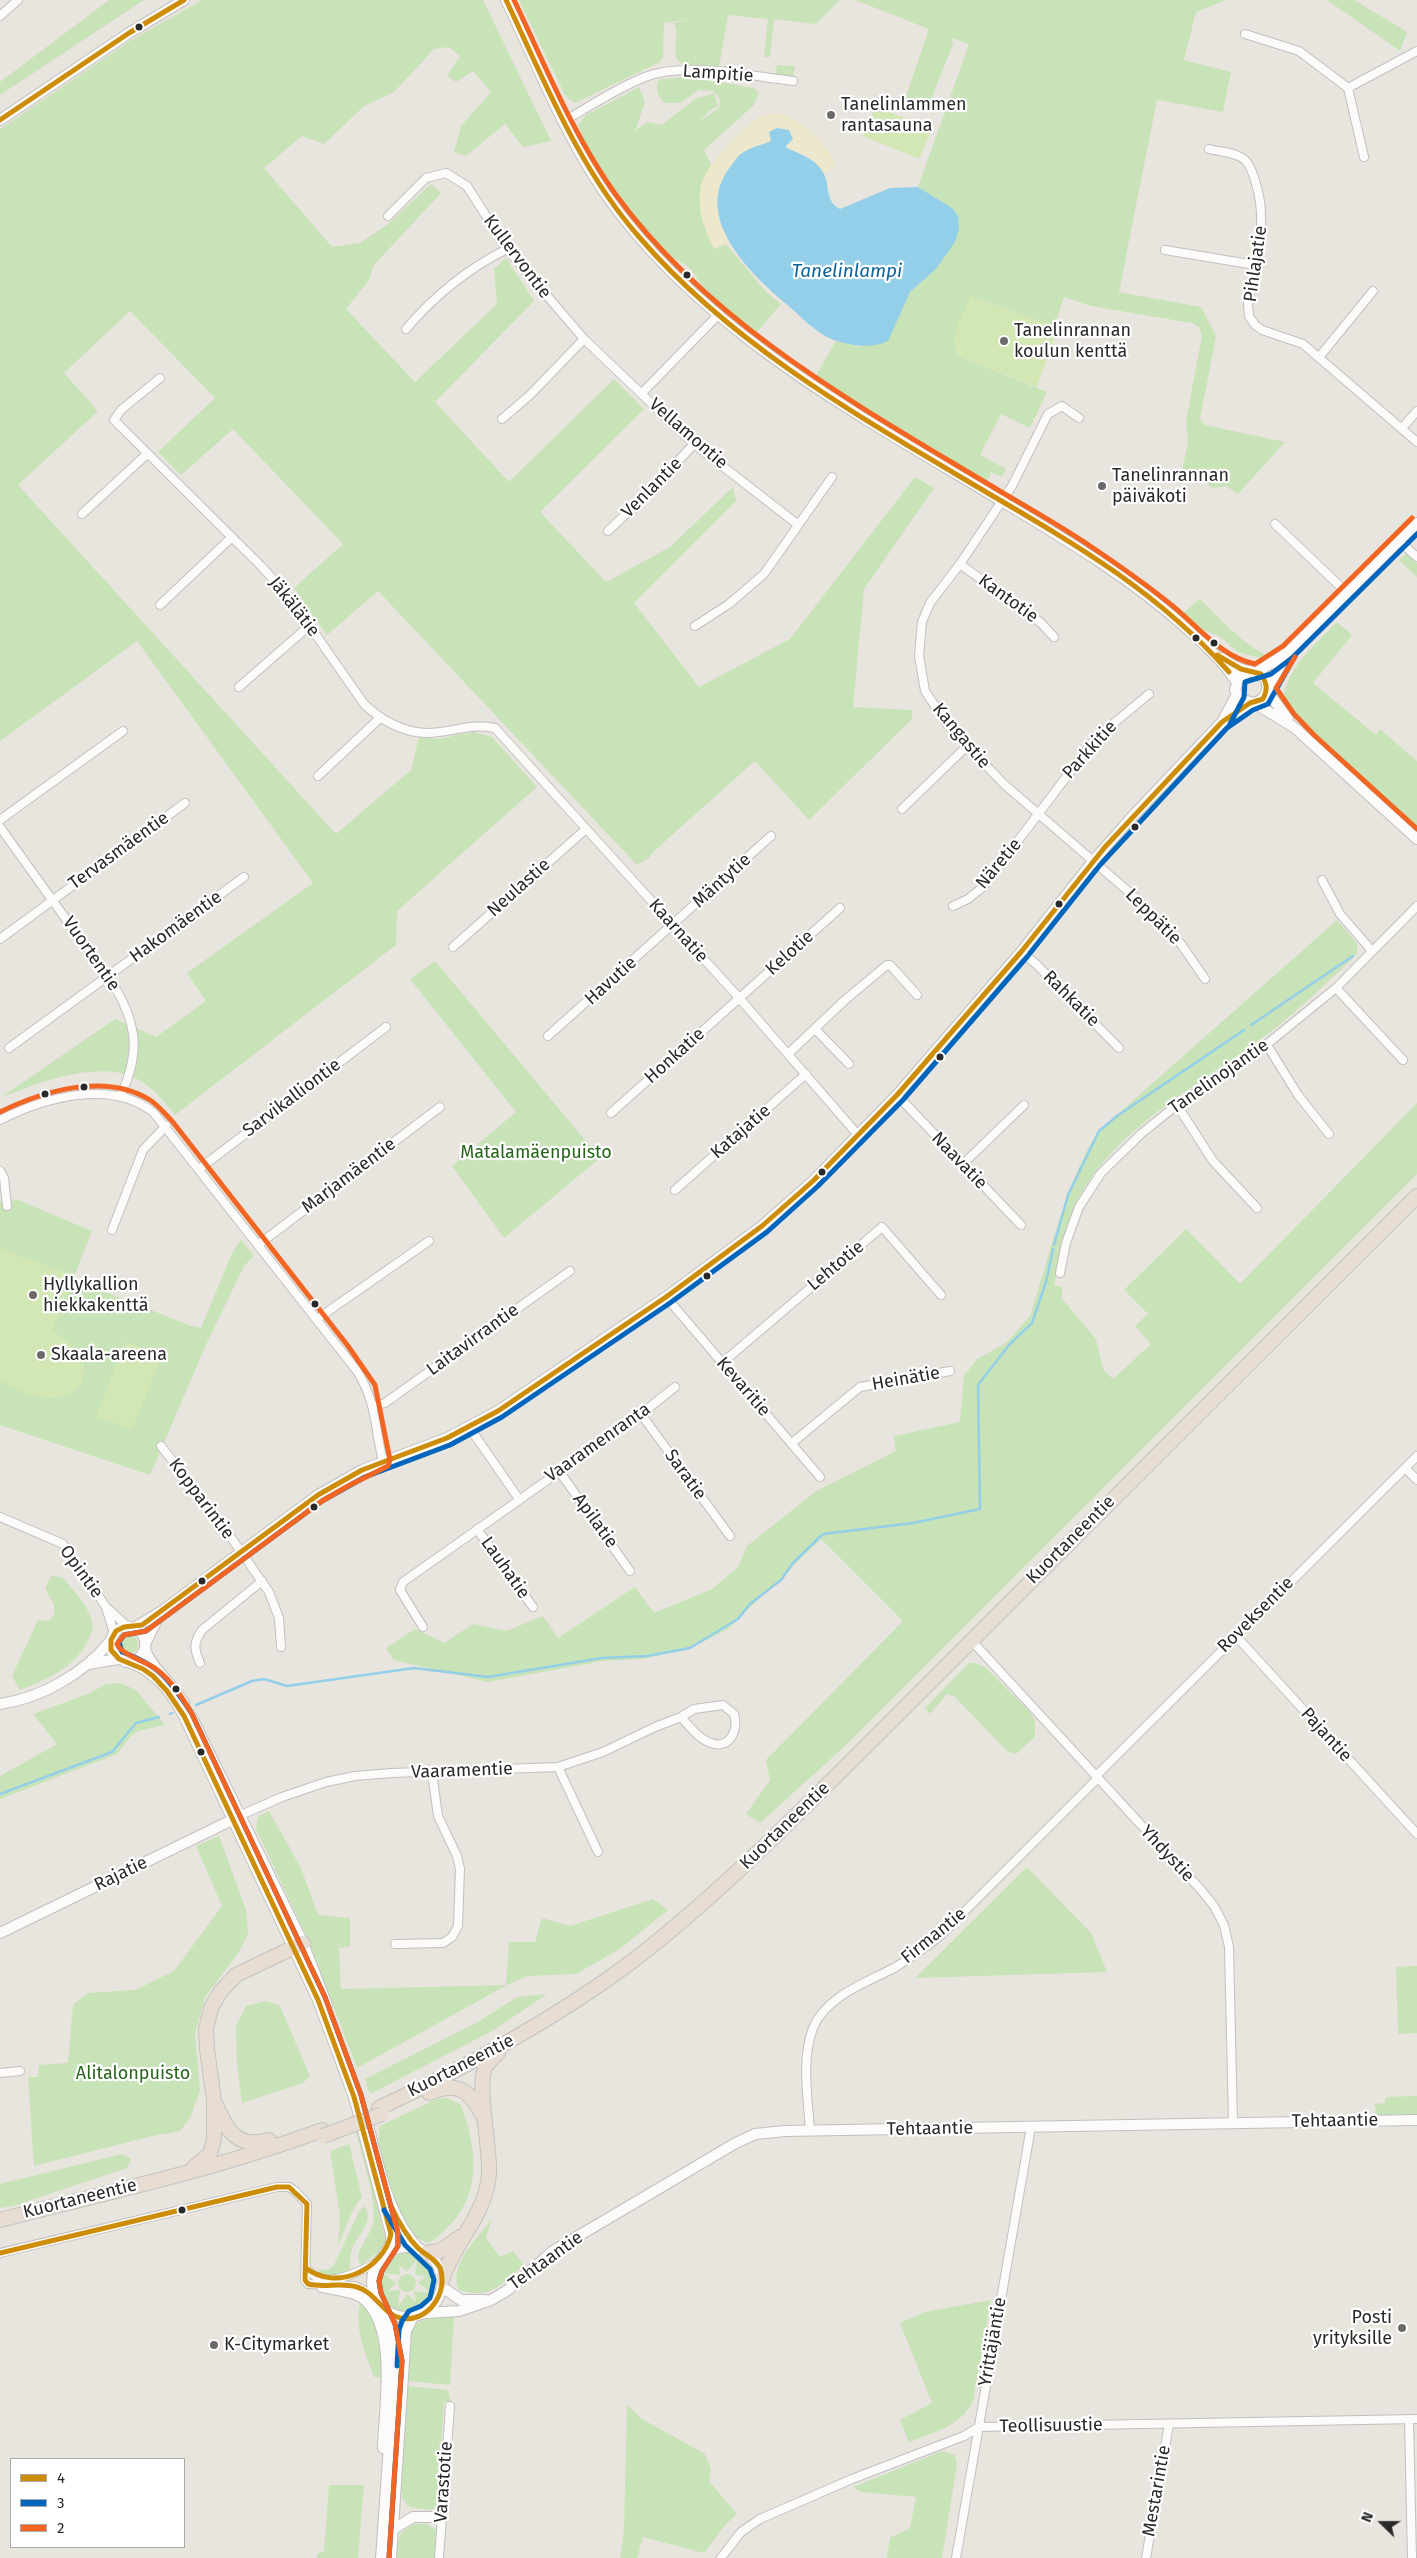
<!DOCTYPE html>
<meta charset="utf-8">
<style>
body{margin:0}
#map{position:relative;width:1417px;height:2558px;overflow:hidden;background:#e8e4de;font-family:"Fira Sans",sans-serif}
canvas{display:block}
.legend{position:absolute;left:10px;top:2458px;width:175px;height:90px;box-sizing:border-box;background:#fff;border:1px solid #a9a9a9;margin:0;padding:6px 9px;list-style:none;font-size:15px;color:#292929}
.legend li{display:flex;align-items:center;gap:10px;height:25px}
.legend b{width:25px;border:1px solid #a9a9a9}
.north{position:absolute;left:1357px;top:2498px;width:50px;height:50px;-webkit-text-stroke:4px #fff;paint-order:stroke;rotate:292deg;font-size:14px;font-weight:700;line-height:20px;text-align:center;color:#292929}
.north::after{content:'';display:block;margin:auto;width:18px;height:22px;background:#292929;clip-path:polygon(50% 0,100% 100%,50% 72%,0 100%)}
</style>
<div id="map">
<canvas width="1417" height="2558"></canvas>
<ul class="legend">
<li><b style="height:6px;background:#ce8d08"></b>4</li>
<li><b style="height:6px;background:#0065bd"></b>3</li>
<li><b style="height:6px;background:#f26522"></b>2</li>
</ul>
<div class="north">N</div>
</div>
<script>
const ctx = document.querySelector('canvas').getContext('2d');
ctx.lineJoin = 'round';
function fill(path, color) { ctx.fillStyle = color; ctx.fill(path, 'evenodd'); }
function stroke(path, color, width, dash) { ctx.strokeStyle = color; ctx.lineWidth = width; ctx.lineCap = dash ? 'butt' : 'round'; ctx.setLineDash(dash || []); ctx.stroke(path); }
function write(font, color, halo, rows, align = 'center') {
  ctx.font = font + ' "Fira Sans",sans-serif'; ctx.lineWidth = 4.5; ctx.setLineDash([]); ctx.textBaseline = 'middle'; ctx.strokeStyle = halo; ctx.fillStyle = color; for (const [text, x, y, turn = 0] of rows) {
    ctx.save(); ctx.translate(x, y); ctx.rotate((+turn || 0) * Math.PI / 180); ctx.textAlign = isNaN(turn) ? turn : align; if (halo) ctx.strokeText(text, 0, 0); ctx.fillText(text, 0, 0); ctx.restore();
  }
}
const green = new Path2D(`
 M109,0H144L0,95V82Z
 M202,0H483L551,141L523,147L505,124L466,156L454,152L461,126L491,92L473,71L456,82L447,76L460,56L449,47L434,49L394,92L364,106L324,144L302,136L264,168L332,247L360,243L388,224L431,184L441,193L374,265L369,280L346,309L415,382L497,304L494,269L506,258L534,301L435,402L509,482L614,379L644,409L540,512L606,582L670,547L733,487L736,501L634,603L699,687L790,639L915,477L934,488L864,589L853,707L912,710V719L809,820L755,761L653,852L649,858L637,865L378,591L327,635L294,588L343,544L233,429L181,475L158,452L215,398L130,311L64,373L98,411L18,485L336,834L411,770L419,737L439,739L473,732L492,737L537,787L397,911L396,945L175,1115C165,1102 154,1089 139,1080C100,1058 38,1083 0,1098L115,1019L156,1037L206,1001L187,973L313,883L137,641L0,741V129L130,41Z
 M519,0H840L816,24L774,19L770,57H764L768,19L728,15L719,68C711,67 690,68 684,65C666,56 683,35 673,23L691,19L664,23L663,58L658,63L575,103L566,97Z
 M855,0H1226L1196,12L1184,60L1231,72L1223,112L1157,100L1119,292L1201,307L1216,336L1200,419L1205,425L1285,442L1238,494L1226,486L1213,488L1190,472L1179,484L1188,443L1186,421L1202,335L1199,327L1192,323L1091,306L1064,297L1055,325L1042,322L980,299L956,352L963,358L1047,392L1030,428L1001,414L980,455L1006,469L1002,477L991,472L987,481L815,377L836,341L861,347L900,314L910,292L936,269L939,200L918,187L969,44L952,38L953,44L926,112L903,105L929,29Z
 M1327,0H1354L1407,32L1400,51Z
 M777,65L795,66L793,77L775,76Z
 M689,77L754,88L759,93L754,105L704,150L711,165L701,185L714,249L726,244L766,292L781,304L756,333L708,294L688,266L669,256L647,234L590,153L578,125L586,115L639,87L645,102L635,131L647,122L662,125L695,99L714,93L718,106L709,111L699,122L719,108L720,99L713,91L699,90L680,103H664L657,92V83L661,79Z
 M1406,553L1417,563V577L1399,560Z
 M1200,599C1221,619 1241,643 1268,656L1261,658L1238,652L1219,636L1201,629L1183,613Z
 M1337,622L1352,635L1313,683L1376,735L1380,729L1417,761V829L1324,745L1283,700C1287,667 1315,645 1337,622Z
 M1337,920L1357,944V953L1349,962C1321,988 1292,1016 1261,1039C1201,1083 1114,1130 1079,1198C1065,1225 1061,1256 1054,1285L1062,1287V1299L1096,1339L1103,1369L1113,1379L1151,1344L1135,1326L1148,1314L1124,1290L1186,1229L1240,1284L1417,1103V1174L845,1746L760,1823L746,1814L770,1780L766,1760L903,1621L821,1539L728,1629L688,1649L642,1659L603,1661L488,1682L394,1660L386,1648L415,1629L444,1643L473,1624L506,1631L543,1616L558,1638L635,1587L654,1613L712,1589L738,1567L747,1546L816,1491L896,1451L894,1436L960,1422L964,1376L977,1359L1006,1343L1030,1316L1059,1220L1078,1169L1091,1143L1102,1128Z
 M435,961L600,1158L504,1238L452,1166L516,1112L410,979Z
 M18,1200L92,1231L73,1279L191,1326L201,1328L232,1253L241,1240L254,1256L244,1266L205,1347L150,1475L0,1425V1202Z
 M51,1576L62,1577C74,1591 91,1608 93,1627C93,1630 91,1634 89,1638C77,1667 49,1678 20,1690L12,1676L38,1620L48,1621L54,1615V1605L45,1588Z
 M118 1644a10 10 0 1 1 20 0a10 10 0 1 1-20 0Z
 M969,1663H975L985,1667L1029,1711L1035,1721V1737L1016,1754L1007,1751L954,1696L947,1694L930,1714L925,1708Z
 M120,1683L136,1690L165,1725L138,1731L130,1737L117,1754L0,1799V1776L57,1744L33,1714L88,1694L106,1684Z
 M269,1811L301,1868L318,1915L350,1918V1946L339,1948L341,1989L506,1985L509,1942H535L542,1918L570,1926L653,1899L668,1910L618,1950L576,1974L528,1976L507,1985L357,2068L309,1942L256,1829L258,1817Z
 M219,1836L246,1910L248,1935L238,1953L205,1997L195,2034L200,2090L190,2118L180,2131L152,2136L34,2166L28,2077H38L39,2065L68,2063L73,2005L88,1993L135,1990L174,1971L222,1906L196,1846Z
 M1027,1867L1091,1933L1107,1972L915,1978Z
 M1417,1966V2033L1398,2034L1396,1967Z
 M547,1994L494,2030L370,2094L365,2079L478,2022L517,1997Z
 M267,2001L280,2006L310,2076L303,2083L242,2103L237,2065L236,2026L246,2006Z
 M1417,2096V2115L1376,2116L1375,2103L1384,2104L1386,2097Z
 M447,2098L460,2104C482,2158 481,2208 429,2243C425,2242 421,2240 418,2238C397,2220 374,2152 380,2126L436,2099Z
 M358,2129L386,2241L383,2248L361,2265C352,2252 370,2238 373,2223C377,2198 361,2156 356,2131Z
 M349,2144L362,2197C350,2210 346,2230 338,2246L340,2216L330,2151Z
 M122,2154L131,2159L127,2168L13,2206L0,2208V2184Z
 M364,2206C376,2221 356,2236 352,2249C350,2256 350,2263 350,2269C341,2276 331,2276 320,2273L318,2269L328,2270L334,2265L359,2211Z
 M492,2218L486,2238L500,2257L513,2251L524,2265C502,2284 490,2300 459,2290C447,2266 479,2237 492,2218Z
 M404,2253C442,2253 448,2305 412,2311C374,2317 364,2261 404,2253ZM417,2259L415,2275L426,2276L418,2283L432,2293L414,2291L416,2302L407,2294L398,2307L400,2290L388,2291L396,2283L383,2273L400,2275L399,2265L407,2272Z
 M398 2283a9 9 0 1 1 18 0a9 9 0 1 1-18 0Z
 M361,2300C378,2325 384,2348 382,2378L374,2377C365,2352 353,2327 361,2300Z
 M991,2300L973,2401C960,2427 934,2432 909,2442L900,2420L932,2403L900,2323L925,2312Z
 M454,2317L450,2385L408,2381C409,2361 402,2324 427,2319C435,2317 445,2317 454,2317Z
 M407,2386L448,2390L451,2402H444L437,2506L431,2510L409,2507L402,2498L401,2482Z
 M627,2405L642,2419L705,2454L711,2469L709,2481L737,2514L725,2525L704,2553L643,2537L637,2558H620L624,2530Z
 M942,2451L955,2455L957,2464L942,2558H887L890,2538L910,2528L916,2497L861,2492L853,2487Z
 M329,2485H364L358,2558H317V2554L324,2551Z
 M415,2524H427L436,2530L434,2558H396C397,2542 398,2530 415,2524Z`);
const sand = new Path2D(`
 M780,113C806,124 825,139 836,165L824,174L809,157L771,141L751,149L719,221L729,243L714,249C705,230 696,209 701,186C704,168 744,124 761,116C766,114 774,114 780,113Z`);
const pitch = new Path2D(`
 M875,107L932,128L919,159L863,136Z
 M971,296L1042,322L1055,325L1054,339L1037,387L963,358C944,341 963,316 971,296Z
 M0,1248L74,1276L52,1331C99,1353 94,1404 40,1397C27,1395 12,1386 0,1381Z
 M126,1341L162,1356L132,1430L96,1416Z`);
const water = new Path2D(`
 M777,128L789,130L793,139L785,147C799,154 816,158 824,174C830,187 825,201 840,209L890,188L918,187L952,208L958,216L959,228L955,242L936,269L910,292L888,341C872,348 854,347 837,341C817,335 801,316 785,303C750,273 694,219 728,170C732,165 737,156 742,153C751,147 762,145 771,141L769,132Z`);
const stream = new Path2D(`
 M1251,1025L1353,956
 M1054,1245L1068,1195L1099,1131L1117,1116L1244,1030
 M196,1705L252,1681L264,1679L287,1686L414,1668L488,1677L602,1658L647,1656L690,1648L738,1619L750,1604L781,1580L793,1563L823,1534L913,1523L980,1509L978,1385L1010,1344L1032,1323L1046,1282L1053,1249
 M170,1714L172,1713
 M0,1794L112,1752L136,1723L159,1717`);
const street = new Path2D(`
 M0,16L18,0
 M1245,34L1299,51L1348,88L1417,51
 M1348,88L1364,157
 M564,121C590,106 617,88 645,77C688,61 748,76 793,81
 M1209,149C1220,152 1236,152 1245,160C1251,166 1254,176 1256,184C1269,225 1254,263 1248,304L1249,316L1255,325L1262,330L1303,344L1417,442
 M388,216L426,178L446,173L467,186L507,249L584,339L694,444L797,524
 M1165,250L1255,265
 M406,329C435,295 467,269 507,249
 M1320,356L1373,291
 M160,378L121,410L114,420L261,566L291,599L364,704C381,720 402,732 426,733C452,733 468,723 495,728L740,999L858,1135
 M642,393L719,314
 M1079,418L1062,406L1048,414L1012,486L960,564L930,603L922,622L919,656L925,691L947,724L967,746L1005,785L1136,898L1181,944L1205,979
 M502,419L531,394L584,339
 M1402,428L1417,411
 M82,514L147,454
 M1275,524L1346,592
 M608,531L648,493L694,444
 M1399,541L1417,557
 M960,564L1041,623L1054,637
 M160,605L231,538
 M695,626L729,604L764,574L832,477
 M239,687L309,626
 M318,776L379,719
 M902,809L967,746
 M0,820L123,731
 M0,827C24,861 49,895 73,929C96,961 127,994 133,1034C136,1055 129,1078 120,1097
 M1322,880L1340,914L1372,951
 M953,906L968,899L983,887L1095,739L1149,694
 M0,939L185,803
 M453,947L586,829
 M1021,952L1035,963L1119,1048
 M1336,988L1403,1060
 M815,1029L849,1064
 M548,1036L771,836
 M1267,1045L1298,1095L1329,1134
 M9,1048L244,877
 M788,1054L845,1000L887,965H890L917,995
 M897,1095L1021,1225
 M1177,1105L1213,1161L1257,1208
 M611,1113L840,908
 M0,1120C43,1098 112,1078 154,1113L357,1371C377,1403 374,1426 383,1461
 M962,1165L1024,1105
 M199,1169L386,1027
 M0,1171L4,1178L7,1206
 M675,1190L806,1074
 M112,1230L143,1150L166,1126
 M258,1245L440,1107
 M1060,1273L1066,1243L1079,1207L1101,1173L1142,1133L1177,1105L1261,1049L1336,988L1417,906
 M666,1297L820,1477
 M317,1319L429,1241
 M722,1363L882,1227L941,1295
 M374,1406L385,1403L570,1271
 M641,1414L730,1536
 M469,1427L519,1499
 M792,1443L860,1387L950,1371
 M161,1446L223,1526L269,1592L279,1618L281,1647
 M1405,1468L1417,1480
 M559,1471L630,1571
 M0,1517L63,1544L106,1607L114,1633
 M477,1529L533,1607
 M106,1607L127,1626
 M423,1627L400,1590L403,1582L641,1414L675,1387
 M1235,1635L1417,1834
 M971,1640L1201,1890L1214,1906L1224,1925L1229,1947L1233,2123
 M200,1663C194,1649 193,1643 202,1630L262,1581
 M558,1767L598,1852
 M1096,1776L1417,1456
 M241,1815L282,1797L326,1782L355,1776L392,1773L558,1767L603,1752L655,1727L681,1717L694,1709L723,1705L734,1714C739,1729 730,1750 711,1743C699,1739 689,1726 681,1717
 M395,1944L443,1943L452,1937L458,1926L460,1869L457,1856L438,1816L432,1772
 M0,2073L20,2071
 M810,2131C808,2098 801,2060 813,2028C826,1996 866,1983 894,1968C911,1958 926,1947 941,1935L1098,1778
 M0,2253L277,2187H289L295,2191L307,2204L305,2280L308,2284L355,2286L374,2295
 M306,2268C324,2292 358,2272 378,2262
 M1409,2419L1412,2558
 M439,2558L450,2406
 M721,2558L741,2532L760,2519L852,2479L964,2436L979,2427L1417,2419
 M956,2558L1031,2127
 M1146,2558L1169,2424`);
const secondary = new Path2D(`
 M506,0C537,64 564,133 604,192C696,325 844,407 980,488C1051,531 1122,571 1184,626C1203,643 1222,660 1236,681
 M0,120L129,33L184,0
 M1222,658C1227,662 1233,666 1239,668C1251,673 1270,671 1267,690C1266,697 1261,701 1254,703L1240,699L1235,690L1239,677L1250,671
 M1257,672L1288,652L1417,523
 M1268,688L1286,655
 M1267,691L1288,719
 M1254,703L1295,728L1417,839
 M1222,722L1237,694
 M134,1628L162,1611L318,1495L362,1470L447,1438L498,1411L666,1297L762,1226L813,1181L897,1095L1021,952L1094,860L1131,818L1222,722L1250,703
 M146,1642L161,1612
 M145,1649C150,1666 173,1685 184,1703
 M125,1662L138,1659C147,1650 148,1641 140,1631L127,1626C120,1628 115,1630 112,1637C104,1658 127,1660 140,1667C147,1670 153,1676 159,1681C170,1690 177,1704 184,1716L318,2000L354,2097L391,2234V2243L382,2257
 M88,1664L118,1659
 M0,1704C42,1698 85,1673 111,1640
 M192,1718L303,1943L327,2005
 M0,1933L236,1818
 M366,2118C379,2164 386,2215 420,2250
 M372 2282a35 35 0 1 1 70 0a35 35 0 1 1-70 0Z
 M322,2287C335,2290 355,2291 365,2300C398,2330 384,2408 383,2448
 M442,2287L461,2300H485
 M377,2301L388,2326L395,2361L381,2558
 M425,2313L459,2311L491,2300L508,2290L553,2251L734,2144L755,2134L785,2131L1417,2120
 M392,2530L413,2517H442
 M391,2558L406,2331L413,2317`);
const highway = new Path2D(`
 M429,2093C459,2080 470,2091 484,2118
 M216,2105C228,2132 237,2149 269,2140
 M379,2108C467,2067 552,2021 630,1963C698,1911 760,1851 821,1791L1417,1196
 M194,2167L210,2154L214,2139V2100L207,2049L206,2029L211,2008L221,1991L236,1975L303,1943
 M0,2220C108,2192 218,2169 322,2130
 M426,2253L440,2251L460,2237
 M442,2280C454,2242 488,2213 489,2172C490,2146 477,2089 485,2068C488,2062 493,2058 498,2053`);
const highwayBridge = new Path2D(`
 M323,2136L382,2114`);
const bus1 = new Path2D(`
 M506,0C545,82 579,169 640,238C734,347 863,419 986,492C1077,545 1158,592 1229,672
 M0,120L129,33L184,0
 M0,2253L277,2187H289L307,2204L305,2280L308,2284C324,2288 341,2282 357,2287C375,2292 383,2314 400,2318C428,2324 449,2292 440,2268C435,2258 425,2255 418,2248C406,2236 398,2221 391,2206
 M306,2268C336,2292 383,2270 391,2234L354,2097L318,2000L184,1716L167,1691L153,1676L143,1669L119,1659L111,1650V1640L116,1631L124,1627L142,1625L318,1495L362,1470L447,1438L498,1411L666,1297L762,1226L813,1181L897,1095L1021,952L1105,847L1222,722L1250,703L1263,699C1268,688 1267,684 1261,674L1241,669L1217,655`);
const bus2 = new Path2D(`
 M1229,726L1244,697L1245,682L1271,674L1292,658L1417,534
 M384,2210L405,2245L430,2269L434,2280L430,2298L421,2306L409,2311L402,2321L399,2330L397,2366
 M389,2558L402,2361L395,2324L381,2293L379,2281L382,2271L398,2246V2233L361,2095L325,1997L191,1712C169,1680 161,1666 122,1652L119,1642L124,1635L146,1631L322,1501L365,1477L450,1445L502,1417L670,1303L767,1232L818,1186L903,1100L1027,957L1100,865L1227,728L1253,710L1268,704L1295,656`);
const bus3 = new Path2D(`
 M514,0C546,67 573,135 616,195C714,329 864,409 1003,493C1032,510 1062,527 1090,546C1117,564 1144,583 1169,603C1196,624 1220,657 1255,664L1283,646L1412,518
 M1295,657L1276,688L1294,714L1314,735L1417,829
 M0,1112C43,1091 105,1072 150,1100C158,1105 165,1114 172,1121L348,1346L375,1385L390,1460L388,1466L348,1486L322,1501L146,1631L124,1635L117,1644C123,1656 145,1661 156,1669C172,1681 181,1696 191,1712L325,1997L361,2095L398,2233V2246L382,2271L379,2281L381,2293L395,2324L402,2361L389,2558`);
const markers = [
 [139,27,4.5,"#292929"],
 [831,115,5,"#6c6a68"],
 [687,275,4.5,"#292929"],
 [1004,341,5,"#6c6a68"],
 [1102,486,5,"#6c6a68"],
 [1196,638,4.5,"#292929"],
 [1214,643,4.5,"#292929"],
 [1135,827,4.5,"#292929"],
 [1059,904,4.5,"#292929"],
 [940,1057,4.5,"#292929"],
 [84,1087,4.5,"#292929"],
 [45,1094,4.5,"#292929"],
 [822,1172,4.5,"#292929"],
 [707,1276,4.5,"#292929"],
 [33,1295,5,"#6c6a68"],
 [315,1304,4.5,"#292929"],
 [41,1355,5,"#6c6a68"],
 [314,1507,4.5,"#292929"],
 [202,1581,4.5,"#292929"],
 [176,1689,4.5,"#292929"],
 [201,1752,4.5,"#292929"],
 [182,2210,4.5,"#292929"],
 [1402,2328,5,"#6c6a68"],
 [214,2345,5,"#6c6a68"]
];
const streetNames = [
 ["Lampitie",718,74,4],
 ["Kullervontie",517,257,53],
 ["Pihlajatie",1256,264,-82],
 ["Vellamontie",688,434,41],
 ["Venlantie",652,488,-45],
 ["Kantotie",1008,599,36],
 ["Jäkälätie",294,607,52],
 ["Kangastie",961,736,50],
 ["Parkkitie",1090,750,-48],
 ["Tervasmäentie",119,851,-36],
 ["Näretie",999,864,-50],
 ["Mäntytie",722,881,-42],
 ["Neulastie",519,888,-42],
 ["Leppätie",1153,917,45],
 ["Hakomäentie",176,927,-36],
 ["Kaarnatie",678,931,48],
 ["Kelotie",790,953,-42],
 ["Vuortentie",91,954,55],
 ["Havutie",611,981,-42],
 ["Rahkatie",1071,999,45],
 ["Honkatie",675,1056,-42],
 ["Tanelinojantie",1219,1077,-35],
 ["Sarvikalliontie",292,1098,-37],
 ["Katajatie",741,1132,-41],
 ["Naavatie",959,1161,46],
 ["Marjamäentie",349,1176,-37],
 ["Lehtotie",836,1266,-40],
 ["Laitavirrantie",473,1340,-36],
 ["Heinätie",906,1379,-10],
 ["Kevaritie",743,1387,49],
 ["Vaaramenranta",598,1443,-35],
 ["Saratie",685,1475,54],
 ["Kopparintie",201,1499,53],
 ["Apilatie",595,1521,54],
 ["Kuortaneentie",1071,1540,-45],
 ["Lauhatie",505,1568,55],
 ["Opintie",81,1572,54],
 ["Roveksentie",1256,1615,-45],
 ["Pajantie",1326,1735,48],
 ["Vaaramentie",462,1771,-2],
 ["Kuortaneentie",785,1826,-44],
 ["Yhdystie",1167,1854,47],
 ["Rajatie",121,1874,-26],
 ["Firmantie",934,1936,-39],
 ["Kuortaneentie",461,2066,-27],
 ["Tehtaantie",1335,2121,-1],
 ["Tehtaantie",930,2129,-1],
 ["Kuortaneentie",80,2199,-14],
 ["Tehtaantie",546,2261,-36],
 ["Yrittäjäntie",993,2342,-80],
 ["Teollisuustie",1051,2426,-1],
 ["Varastotie",444,2482,-86],
 ["Mestarintie",1157,2491,-80]
];
const poiNames = [
 ["Tanelinlammen",841,105],
 ["rantasauna",841,126],
 ["Tanelinrannan",1014,331],
 ["koulun kenttä",1014,352],
 ["Tanelinrannan",1112,476],
 ["päiväkoti",1112,497],
 ["Hyllykallion",43,1285],
 ["hiekkakenttä",43,1306],
 ["Skaala-areena",51,1355],
 ["Posti",1392,2318,"right"],
 ["yrityksille",1392,2339,"right"],
 ["K-Citymarket",224,2345]
];
const parkNames = [
 ["Matalamäenpuisto",536,1153],
 ["Alitalonpuisto",133,2074]
];
const waterNames = [
 ["Tanelinlampi",847,272]
];
fill(green, '#c8e3b7');
fill(sand, '#ede8cc');
fill(pitch, '#d3e7b5');
fill(water, '#93cfe8');
stroke(stream, '#93cfe8', 2.5);
stroke(street, '#c1c0c0', 10);
stroke(secondary, '#c1c0c0', 12);
stroke(highway, '#c4c3c0', 16);
stroke(street, '#fcfbfa', 8);
stroke(secondary, '#fcfbfa', 10);
stroke(highway, '#e8ddd3', 14);
stroke(highwayBridge, '#c4c3c0', 16, []);
stroke(highwayBridge, '#e8ddd3', 14);
stroke(bus1, '#ce8d08', 5);
stroke(bus2, '#0065bd', 5);
stroke(bus3, '#f26522', 5);
for (const [x, y, r, color] of markers) { const dot = new Path2D(); dot.arc(x, y, r, 0, 2 * Math.PI); ctx.fillStyle = color; ctx.fill(dot); stroke(dot, '#fff', 2); }
write('18px', '#292929', '#fff', streetNames);
write('18px', '#292929', '#fff', poiNames, 'left');
write('18px', '#26651a', '#fff', parkNames);
write('italic 19px', '#0e6398', '#fff', waterNames);
</script>
